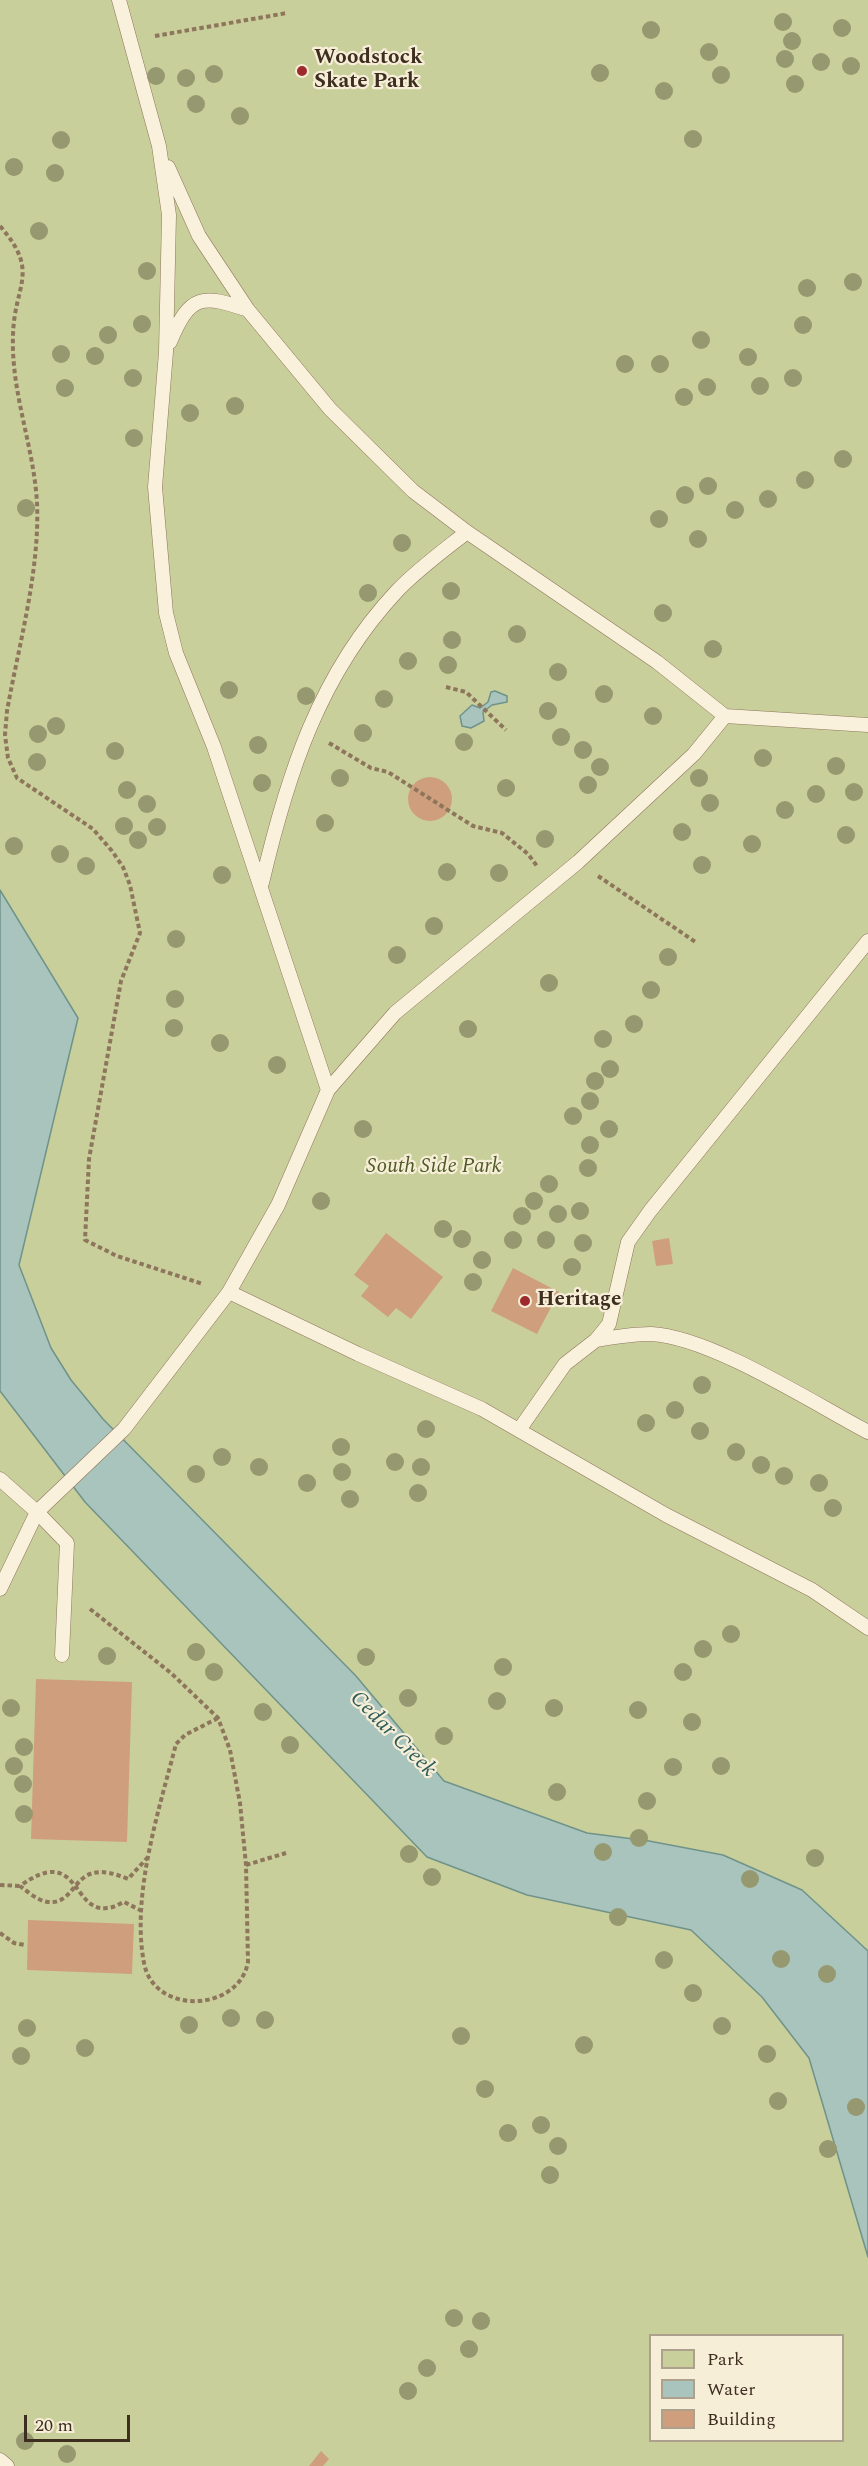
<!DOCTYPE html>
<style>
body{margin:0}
#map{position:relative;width:868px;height:2466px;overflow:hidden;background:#f0e4c8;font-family:Spectral,serif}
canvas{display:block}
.legend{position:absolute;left:649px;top:2334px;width:195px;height:108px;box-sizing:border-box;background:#f7eed8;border:2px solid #ada18e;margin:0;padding:8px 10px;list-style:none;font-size:18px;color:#3d2e20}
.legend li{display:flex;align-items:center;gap:12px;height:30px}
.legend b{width:30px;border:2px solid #ada18e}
.scale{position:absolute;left:24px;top:2415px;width:106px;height:27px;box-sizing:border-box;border:3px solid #3d2e20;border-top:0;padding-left:8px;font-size:18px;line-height:21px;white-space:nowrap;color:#3d2e20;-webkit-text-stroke:4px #f7eed8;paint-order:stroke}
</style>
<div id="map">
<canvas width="868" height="2466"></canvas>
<ul class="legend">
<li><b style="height:16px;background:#c9cf9b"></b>Park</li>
<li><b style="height:16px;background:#a9c4bc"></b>Water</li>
<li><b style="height:16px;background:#cf9f7d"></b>Building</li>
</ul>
<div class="scale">20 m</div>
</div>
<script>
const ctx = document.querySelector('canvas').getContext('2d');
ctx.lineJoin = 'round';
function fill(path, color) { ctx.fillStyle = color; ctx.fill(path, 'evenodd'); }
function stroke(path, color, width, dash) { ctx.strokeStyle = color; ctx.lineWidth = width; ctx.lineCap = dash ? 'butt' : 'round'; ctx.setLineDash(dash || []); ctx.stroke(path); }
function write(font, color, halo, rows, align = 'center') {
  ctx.font = font + ' Spectral,serif'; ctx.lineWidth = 4.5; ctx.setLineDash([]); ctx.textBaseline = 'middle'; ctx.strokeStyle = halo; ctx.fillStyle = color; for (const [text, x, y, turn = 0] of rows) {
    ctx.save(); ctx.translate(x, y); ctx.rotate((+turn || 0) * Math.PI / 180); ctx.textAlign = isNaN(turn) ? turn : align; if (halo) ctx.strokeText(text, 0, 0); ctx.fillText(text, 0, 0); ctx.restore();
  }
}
const green = new Path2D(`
 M0,0H868V2466H0ZM650,2336H842V2440H650Z`);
const water = new Path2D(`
 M495,691L507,696V702L492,705L483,712L484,721L471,728L462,726L460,716L472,705L480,708L488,702L491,692Z
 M0,890L78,1018L19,1265L51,1348L71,1380L103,1419L356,1676L444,1781L587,1833L649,1841L723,1855L802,1890L868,1951V2257L809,2058L762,1997L691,1930L527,1895L427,1857L85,1502L0,1391Z`);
const building = new Path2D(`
 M408 799a22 22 0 1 1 44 0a22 22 0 1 1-44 0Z
 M386,1233L443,1277L411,1319L396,1308L388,1317L361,1296L369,1286L354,1275Z
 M669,1238L673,1264L656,1266L652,1241Z
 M513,1268L559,1292L537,1334L491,1311Z
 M36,1679L132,1682L127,1842L31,1839Z
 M28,1920L134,1924L132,1974L27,1970Z
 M321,2451L329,2459L323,2466H309Z`);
const path = new Path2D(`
 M155,36L287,13
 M0,226C41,273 14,284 13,336C11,393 34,447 37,503C40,570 19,644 7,711L5,735L8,758L17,778L93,829L112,851L123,867L130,885L140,933L121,981L89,1159L85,1240L117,1256L203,1284
 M446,687L466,692L506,730
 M329,743L371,768L388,772L473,826L502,833L528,854L537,866
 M598,876L697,943
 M90,1609L171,1673L218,1718L230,1750L240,1803L246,1865L248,1962C239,2012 154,2016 144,1963C131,1895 159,1810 176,1744L185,1735L218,1718
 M246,1865L286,1853
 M0,1885L20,1886
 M142,1911L124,1902C119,1904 113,1908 107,1908C72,1913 79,1843 20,1886C28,1892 38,1901 48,1902C81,1905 70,1854 128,1879L148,1857
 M0,1933L14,1943L25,1945`);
const lane = new Path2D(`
 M119,0L159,146L169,215L166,352L155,487L166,613L176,653L214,747L328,1090L395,1013L578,862L694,754L725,716
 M168,167L199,236L248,310L330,409L413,491L467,532L657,662L725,716L868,725
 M170,342C190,294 202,294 248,310
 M262,883C287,776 319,674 397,591C418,569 443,551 467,532
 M229,1292L358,1354L482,1409L666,1515L812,1590L868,1628
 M596,1340C614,1337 632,1334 651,1334C711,1337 813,1403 868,1432
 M519,1430L565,1364L596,1340L609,1324L628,1242L650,1211L868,941
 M0,1479L37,1512L67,1543L62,1655
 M0,1589L37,1512L124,1429L229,1292L278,1205L328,1090
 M0,2460L7,2466`);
const trees = [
 [783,22],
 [842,28],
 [651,30],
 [792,41],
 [709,52],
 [785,59],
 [821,62],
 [851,66],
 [600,73],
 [214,74],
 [721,75],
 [156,76],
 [186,78],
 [795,84],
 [664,91],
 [196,104],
 [240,116],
 [693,139],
 [61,140],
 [14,167],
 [55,173],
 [39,231],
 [147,271],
 [853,282],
 [807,288],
 [142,324],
 [803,325],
 [108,335],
 [701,340],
 [61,354],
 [95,356],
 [748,357],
 [625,364],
 [660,364],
 [133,378],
 [793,378],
 [760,386],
 [707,387],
 [65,388],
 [684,397],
 [235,406],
 [190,413],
 [134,438],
 [843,459],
 [805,480],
 [708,486],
 [685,495],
 [768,499],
 [26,508],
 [735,510],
 [659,519],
 [698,539],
 [402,543],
 [451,591],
 [368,593],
 [663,613],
 [517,634],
 [452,640],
 [713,649],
 [408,661],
 [448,665],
 [558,672],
 [229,690],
 [604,694],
 [306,696],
 [384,699],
 [548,711],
 [653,716],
 [56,726],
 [363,733],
 [38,734],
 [561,737],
 [464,742],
 [258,745],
 [583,750],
 [115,751],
 [763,758],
 [37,762],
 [836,766],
 [600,767],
 [340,778],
 [699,778],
 [262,783],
 [588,785],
 [506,788],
 [127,790],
 [854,792],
 [816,794],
 [710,803],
 [147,804],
 [785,810],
 [325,823],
 [124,826],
 [157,827],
 [682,832],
 [846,835],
 [545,839],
 [138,840],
 [752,844],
 [14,846],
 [60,854],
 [702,865],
 [86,866],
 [447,872],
 [499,873],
 [222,875],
 [434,926],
 [176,939],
 [397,955],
 [668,957],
 [549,983],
 [651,990],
 [175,999],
 [634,1024],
 [174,1028],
 [468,1029],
 [603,1039],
 [220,1043],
 [277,1065],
 [610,1069],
 [595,1081],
 [590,1101],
 [573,1116],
 [363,1129],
 [609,1129],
 [590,1145],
 [588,1168],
 [549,1184],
 [321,1201],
 [534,1201],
 [580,1211],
 [558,1214],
 [522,1216],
 [443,1229],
 [462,1239],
 [513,1240],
 [546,1240],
 [583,1243],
 [482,1260],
 [572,1267],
 [473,1282],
 [702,1385],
 [675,1410],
 [646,1423],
 [426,1429],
 [700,1431],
 [341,1447],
 [736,1452],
 [222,1457],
 [395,1462],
 [761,1465],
 [259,1467],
 [421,1467],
 [342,1472],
 [196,1474],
 [784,1476],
 [307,1483],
 [819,1483],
 [418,1493],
 [350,1499],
 [833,1508],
 [731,1634],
 [703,1649],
 [196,1652],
 [107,1656],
 [366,1657],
 [503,1667],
 [214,1672],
 [683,1672],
 [408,1698],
 [497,1701],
 [11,1708],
 [554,1708],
 [638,1710],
 [263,1712],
 [692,1722],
 [444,1736],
 [290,1745],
 [24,1747],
 [14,1766],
 [721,1766],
 [673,1767],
 [23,1784],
 [557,1792],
 [647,1801],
 [24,1814],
 [639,1838],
 [603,1852],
 [409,1854],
 [815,1858],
 [432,1877],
 [750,1879],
 [618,1917],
 [781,1959],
 [664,1960],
 [827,1974],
 [693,1993],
 [231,2018],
 [265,2020],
 [189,2025],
 [722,2026],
 [27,2028],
 [461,2036],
 [584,2045],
 [85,2048],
 [767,2054],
 [21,2056],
 [485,2089],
 [778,2101],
 [856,2107],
 [541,2125],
 [508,2133],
 [558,2146],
 [828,2149],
 [550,2175],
 [454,2318],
 [481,2321],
 [469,2349],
 [427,2368],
 [408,2391],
 [25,2441],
 [67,2454]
];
const markers = [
 [302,71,6,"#9e2a2b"],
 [525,1301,6,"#9e2a2b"]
];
const poiNames = [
 ["Woodstock",314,59],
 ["Skate Park",314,83],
 ["Heritage",537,1301]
];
const parkNames = [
 ["South Side Park",434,1168]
];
const waterNames = [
 ["Cedar Creek",392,1735,45]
];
fill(green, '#c9cf9b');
fill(water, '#a9c4bc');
stroke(water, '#6f938a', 1.5);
fill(building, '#cf9f7d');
stroke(lane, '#8d765c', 15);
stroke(path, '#8d765c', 4, [4.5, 3]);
stroke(lane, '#faf1dc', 14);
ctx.fillStyle = '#96986f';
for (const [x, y] of trees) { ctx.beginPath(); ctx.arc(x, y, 9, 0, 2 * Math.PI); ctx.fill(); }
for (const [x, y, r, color] of markers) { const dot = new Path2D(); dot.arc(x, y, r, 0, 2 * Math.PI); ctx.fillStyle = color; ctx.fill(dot); stroke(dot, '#f7eed8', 2); }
write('bold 21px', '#3d2e20', '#f7eed8', poiNames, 'left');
write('italic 21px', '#4d5a26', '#f7eed8', parkNames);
write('italic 22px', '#2f5d5a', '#f7eed8', waterNames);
</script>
